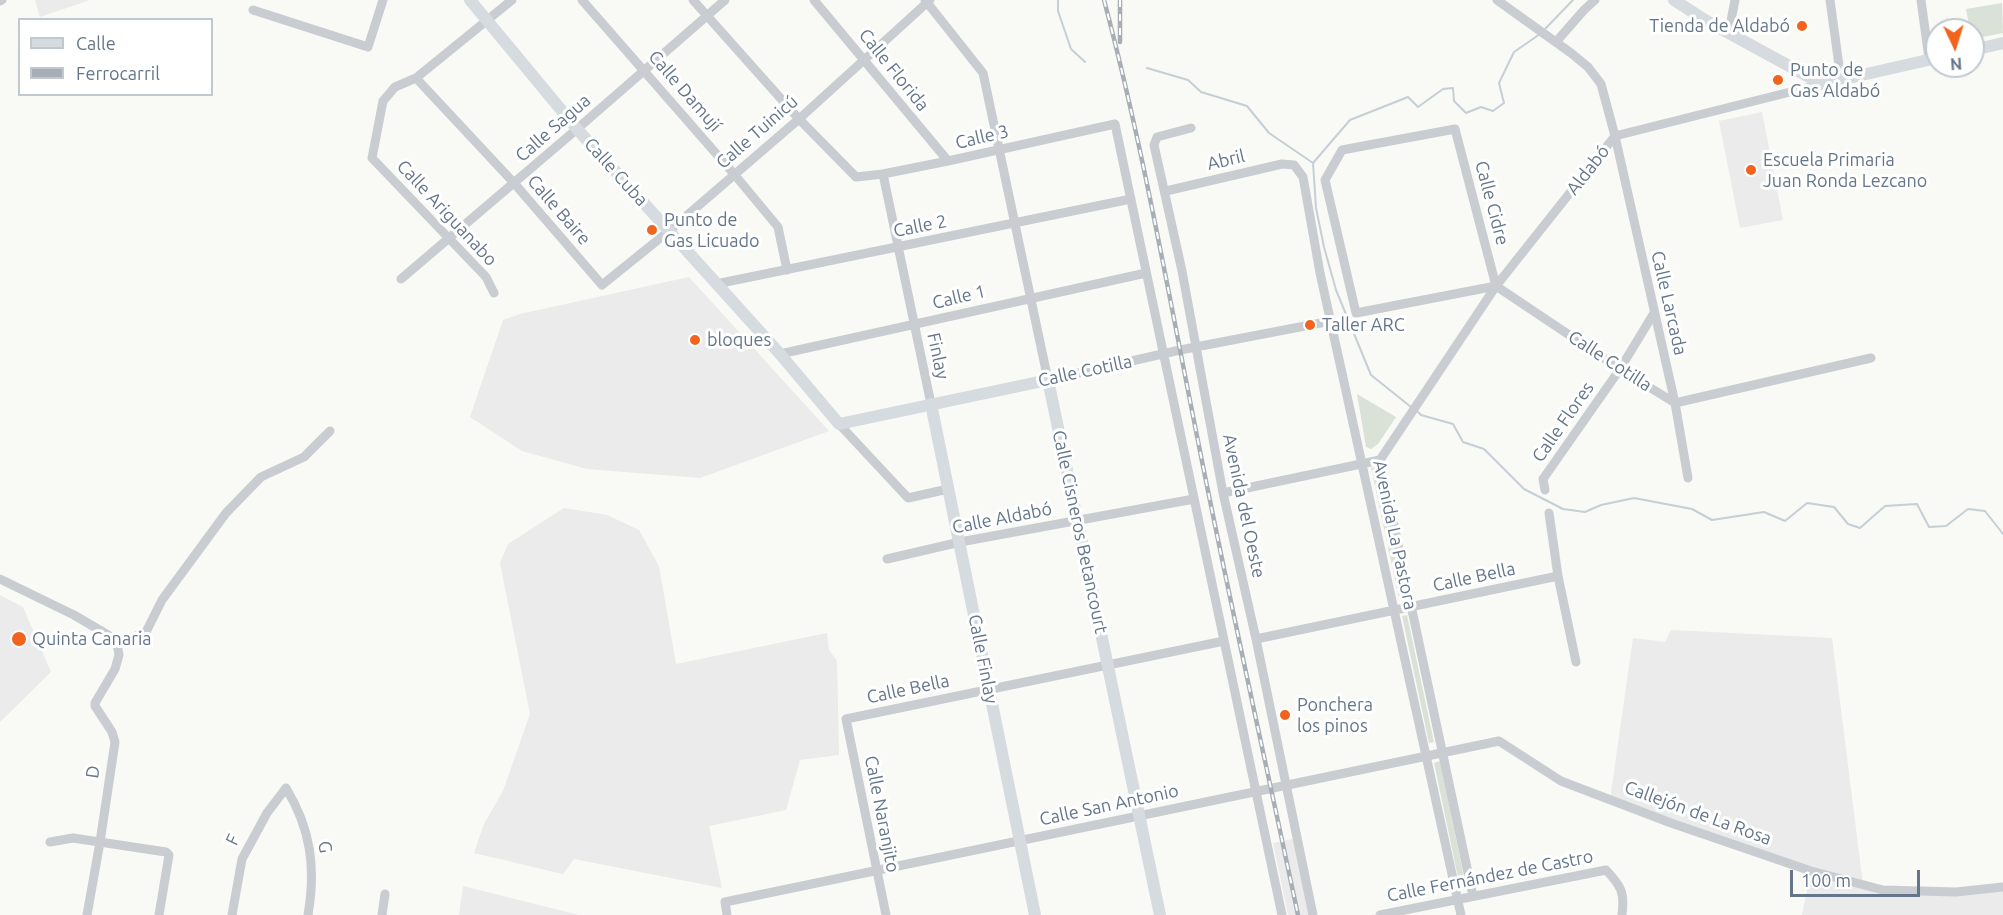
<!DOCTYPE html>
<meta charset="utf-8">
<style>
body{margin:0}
#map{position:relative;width:2003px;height:915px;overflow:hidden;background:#f9f9f6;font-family:Ubuntu,sans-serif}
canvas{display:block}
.legend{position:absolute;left:18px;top:18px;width:195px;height:78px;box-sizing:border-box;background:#fff;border:2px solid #c1c8d0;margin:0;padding:8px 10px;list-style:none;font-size:18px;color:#65768a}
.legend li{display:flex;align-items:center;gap:12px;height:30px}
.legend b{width:30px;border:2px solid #c1c8d0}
.north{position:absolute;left:1925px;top:18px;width:60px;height:60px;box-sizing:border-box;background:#fff;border:2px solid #c1c8d0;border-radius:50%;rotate:176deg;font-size:16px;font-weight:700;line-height:24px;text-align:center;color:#65768a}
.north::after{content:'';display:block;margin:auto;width:21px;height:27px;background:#f2641d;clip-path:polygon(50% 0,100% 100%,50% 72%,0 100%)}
.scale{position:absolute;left:1790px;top:870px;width:130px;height:27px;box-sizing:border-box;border:3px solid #65768a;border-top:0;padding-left:8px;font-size:18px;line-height:21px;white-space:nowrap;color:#65768a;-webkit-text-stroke:4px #fff;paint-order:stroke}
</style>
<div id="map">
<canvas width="2003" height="915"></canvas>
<ul class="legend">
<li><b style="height:8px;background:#d6dbe0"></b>Calle</li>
<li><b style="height:8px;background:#a8aeb5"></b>Ferrocarril</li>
</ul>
<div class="north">N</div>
<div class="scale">100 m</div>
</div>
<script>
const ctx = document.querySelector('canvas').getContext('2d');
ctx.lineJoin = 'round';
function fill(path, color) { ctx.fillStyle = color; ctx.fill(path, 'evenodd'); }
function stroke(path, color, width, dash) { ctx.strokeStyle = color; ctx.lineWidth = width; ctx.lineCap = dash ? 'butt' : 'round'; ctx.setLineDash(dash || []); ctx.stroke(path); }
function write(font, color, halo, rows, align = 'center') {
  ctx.font = font + ' Ubuntu,sans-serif'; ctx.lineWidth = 6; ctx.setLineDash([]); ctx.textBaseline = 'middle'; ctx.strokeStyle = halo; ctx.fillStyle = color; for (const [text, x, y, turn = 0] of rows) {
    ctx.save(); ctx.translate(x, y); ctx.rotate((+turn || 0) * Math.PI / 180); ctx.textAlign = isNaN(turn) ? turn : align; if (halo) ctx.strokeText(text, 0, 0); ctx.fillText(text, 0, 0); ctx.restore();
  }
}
const built = new Path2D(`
 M35,0H90L40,17Z
 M1762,112L1783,220L1740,228L1719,121Z
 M689,277L829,431L700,478L587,469L522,451L470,417L503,320L520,314Z
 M564,508L607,515L639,530L659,566L676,664L827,633L829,650L837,661L839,755L800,760L786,810L709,826L722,888L574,859L563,874L474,853L484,824L503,791L530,714L500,563L508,544Z
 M0,595L23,607L51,672L0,722Z
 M1671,630L1832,638L1863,885L1883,890L2003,887V915H1802L1811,871L1610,800L1633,638L1665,642Z
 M1293,839L1309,915H1288L1273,843Z
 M463,886L579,915H459Z`);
const green = new Path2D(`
 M2002,3L2003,33L1973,39V30H1970L1966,9Z
 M1357,394L1396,417L1378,444L1371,449L1366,447Z
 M1376,467L1404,597L1399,598L1371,468Z
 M1407,615L1434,742L1429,743L1402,616Z
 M1440,761L1466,887H1460L1434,763Z`);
const stream = new Path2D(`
 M1058,0V11L1071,49L1085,62
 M1544,30L1573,0
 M1147,68L1188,80L1201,92L1247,106L1269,133L1313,163
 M1411,407L1371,375L1336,290L1324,247L1316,208L1313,163L1350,120L1408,97L1418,107L1443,89L1453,88L1454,101L1466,113L1481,107L1493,111L1504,103L1499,83L1514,52L1540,34
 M1416,410L1421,415L1453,424L1463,442L1484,449L1524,489L1563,509L1585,512L1601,505L1634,498L1692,509L1712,520L1764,512L1785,521L1807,503L1834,507L1848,524L1860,528L1885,506L1917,504L1929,527L1946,526L1968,509L1985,511L2003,534`);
const street = new Path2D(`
 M582,0L734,174L778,227L787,270
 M693,0L799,119L856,177L883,174L948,161L1115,124L1282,915
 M814,0L948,161
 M925,0L983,73L1048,380L1180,350L1331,321
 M1497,0L1571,53L1588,67L1601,84L1615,136L1675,403L1688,478
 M1830,0L1841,80
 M1921,0L1929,59
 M0,1L2,0
 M253,10L368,47L383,0
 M1729,31L1735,0
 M1556,42L1584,10L1595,0
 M416,78L514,183L602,285L669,231L799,119L930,0
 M1191,128L1157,137L1154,145L1182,271L1223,493L1256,639L1313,915
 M883,174L931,404
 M1166,191L1282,164L1294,165L1303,177L1320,273L1461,915
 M401,279L577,129L725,0
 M716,284L1131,199
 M1496,286L1455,129L1342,150L1325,180L1356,313L1496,286L1620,369L1675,403L1871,358
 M494,293L486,277L372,158L383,101L395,87L416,78L512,0
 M780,354L1146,273
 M839,424L908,498L948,489
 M1380,460L1473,896
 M1545,490L1543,479L1620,369L1654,313
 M1223,493L1380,460L1496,286L1615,136L1822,84
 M1549,513L1558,576L1576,662
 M887,559L960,542L1194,499
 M0,579L74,615L108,635L117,644
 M1256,639L1558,576
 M117,644L146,632L162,600L226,513L261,477L304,457L330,431
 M50,842L73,838L166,852L169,855L159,915
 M87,915L100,842L115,742L112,732L95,706V703L115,669L119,655L117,644
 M232,915L242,859L267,813L286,788C311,829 316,868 308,915
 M382,915L385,894
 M727,915L725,902L1499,741L1561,781L1671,823L1811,871L1883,890L1956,892L2003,887
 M886,915L846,719L1224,641
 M1380,915L1606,870C1621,886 1625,892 1622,915`);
const secondary = new Path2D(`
 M470,0L577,129L780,354L839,424L1048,380L1160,915
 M1674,0L1705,20L1822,84L1937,58
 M1973,50L2003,43
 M931,404L1035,915`);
const rail = new Path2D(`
 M1104,0C1143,147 1169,297 1199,446C1230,603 1265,759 1298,915
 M1120,0V42`);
const markers = [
 [1802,26,6,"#f2641d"],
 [1778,80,6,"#f2641d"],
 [1751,170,6,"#f2641d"],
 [652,230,6,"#f2641d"],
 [1310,325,6,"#f2641d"],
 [695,340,6,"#f2641d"],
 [19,639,8,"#f2641d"],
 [1285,715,6,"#f2641d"]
];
const poiNames = [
 ["Tienda de Aldabó",1790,26,"right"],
 ["Punto de",1790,70],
 ["Gas Aldabó",1790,91],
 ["Escuela Primaria",1763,160],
 ["Juan Ronda Lezcano",1763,181],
 ["Punto de",664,220],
 ["Gas Licuado",664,241],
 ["Taller ARC",1322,325],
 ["bloques",707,340],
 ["Quinta Canaria",32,639],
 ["Ponchera",1297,705],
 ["los pinos",1297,726]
];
const streetNames = [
 ["Calle Florida",894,70,51],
 ["Calle Damují",685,91,49],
 ["Calle Sagua",553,128,-41],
 ["Calle Tuinicú",757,132,-41],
 ["Calle 3",982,137,-13],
 ["Abril",1226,160,-13],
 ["Aldabó",1588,170,-52],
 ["Calle Cuba",616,172,48],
 ["Calle Cidre",1492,203,75],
 ["Calle Baire",559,210,49],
 ["Calle Ariguanabo",447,213,47],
 ["Calle 2",920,226,-11],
 ["Calle 1",959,297,-13],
 ["Calle Larcada",1669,303,77],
 ["Finlay",938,356,78],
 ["Calle Cotilla",1610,361,33],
 ["Calle Cotilla",1085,371,-12],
 ["Calle Flores",1563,422,-55],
 ["Avenida del Oeste",1244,506,78],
 ["Calle Aldabó",1002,518,-11],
 ["Calle Cisneros Betancourt",1080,532,78],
 ["Avenida La Pastora",1395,535,78],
 ["Calle Bella",1474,577,-12],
 ["Calle Finlay",983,659,79],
 ["Calle Bella",908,689,-12],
 ["D",93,772,-82],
 ["Calle San Antonio",1109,805,-12],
 ["Callejón de La Rosa",1698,813,20],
 ["Calle Naranjito",882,814,79],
 ["F",233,840,-64],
 ["G",325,847,81],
 ["Calle Fernández de Castro",1490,876,-11]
];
fill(built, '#eaebea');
fill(green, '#dae2d7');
stroke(stream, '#c5cfd5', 2);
stroke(street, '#c9ccd0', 9);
stroke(secondary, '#d6dbe0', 12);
stroke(rail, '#a8aeb5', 4.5);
stroke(rail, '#fff', 2, [7]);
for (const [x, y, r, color] of markers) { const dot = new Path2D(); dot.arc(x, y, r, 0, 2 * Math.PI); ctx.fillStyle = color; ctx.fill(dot); stroke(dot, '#fff', 2); }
write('18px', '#65768a', '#fff', poiNames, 'left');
write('18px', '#65768a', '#fff', streetNames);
</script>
